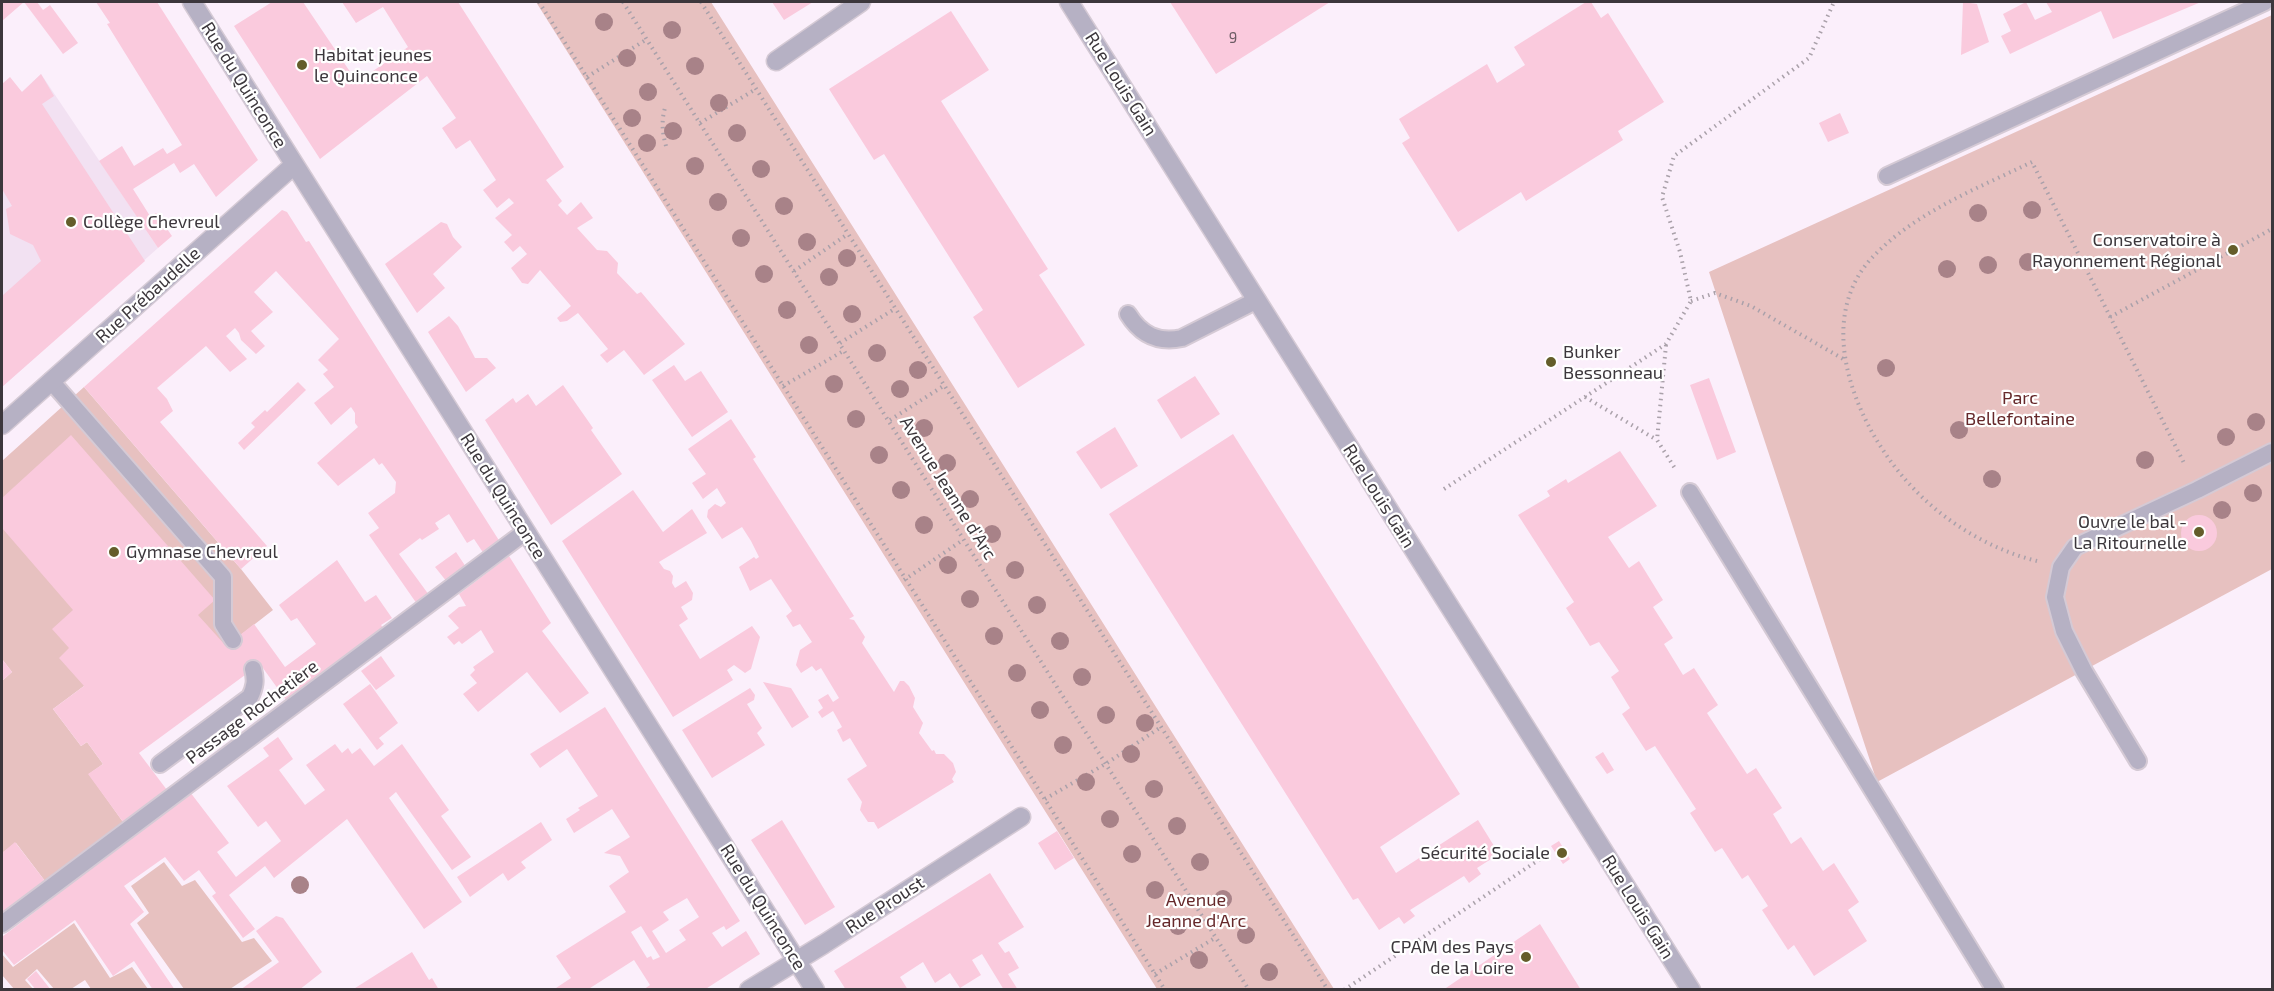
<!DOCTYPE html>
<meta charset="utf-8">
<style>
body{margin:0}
#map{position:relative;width:2274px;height:991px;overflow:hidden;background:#fbeffb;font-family:"Exo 2",sans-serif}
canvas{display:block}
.frame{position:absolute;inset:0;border:3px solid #3c373c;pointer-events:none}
</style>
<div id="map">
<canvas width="2274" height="991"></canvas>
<div class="frame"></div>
</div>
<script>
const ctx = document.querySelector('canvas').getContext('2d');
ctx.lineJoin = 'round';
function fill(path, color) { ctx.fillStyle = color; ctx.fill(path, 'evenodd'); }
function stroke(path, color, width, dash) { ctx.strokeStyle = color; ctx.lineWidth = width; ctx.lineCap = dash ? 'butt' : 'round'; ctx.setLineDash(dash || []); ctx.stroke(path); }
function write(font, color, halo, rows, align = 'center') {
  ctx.font = font + ' "Exo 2",sans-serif'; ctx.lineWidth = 4.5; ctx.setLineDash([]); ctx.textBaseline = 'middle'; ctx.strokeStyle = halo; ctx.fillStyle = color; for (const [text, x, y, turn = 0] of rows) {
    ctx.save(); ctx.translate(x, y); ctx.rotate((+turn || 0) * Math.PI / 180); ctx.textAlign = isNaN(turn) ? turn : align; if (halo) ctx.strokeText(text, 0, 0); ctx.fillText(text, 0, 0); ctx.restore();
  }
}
const built = new Path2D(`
 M41,74L158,248L2,387V111Z`);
const green = new Path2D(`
 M536,2H711L1334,989H1157Z
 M2272,15V569L1877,782L1709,272Z
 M84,387L241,569L273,610L121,728L84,686L53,709L81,746L87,742L103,764L89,774L123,822L45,881L16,843L2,853V681L12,672L2,659V461Z
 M164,862L182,886L195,880L242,942L254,938L272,961L230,989H184L137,923L149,913L131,886Z
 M74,923L110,978L132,967L148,989H91L85,980L71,989H54L37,969L25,980L33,989H14L2,975V954L13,967Z`);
const building = new Path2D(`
 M2,2H37L43,10L50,5L78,43L63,54L24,2L2,21Z
 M96,2H157L258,160L216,197L194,164L180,173L174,163L133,189L150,216L156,213L172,236L158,248L99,161L122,146L134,166L163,148L167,154L182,145L107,24L110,23Z
 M272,2H303L357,82L408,47L383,7L356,23L342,2H458L564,167L546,180L562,201L558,205L567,215L581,202L593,218L577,228L597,250L607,251L618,263L617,273L637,294L641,292L685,344L644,375L624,350L607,363L600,355L608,349L578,313L567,321L560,322L557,318L571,306L540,270L528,284L522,283L511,268L527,254L520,246L513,252L504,242L512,235L495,218L514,203L509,198L497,208L483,190L496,180L470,140L456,149L442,128L456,118L427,76L320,159L234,26Z
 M772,2H813L784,20Z
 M1170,2H1330L1216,74Z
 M1586,2H1591L1601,18L1608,13L1664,102L1618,131L1623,140L1526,201L1521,192L1458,232L1402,143L1410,138L1399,119L1487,64L1497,83L1525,65L1514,47Z
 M1963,2L1977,4L1989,42L1961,55Z
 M2026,2L2035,20L2052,12L2046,2H2201L2113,39L2101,11L2010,54L2001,36L2011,31L2003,14Z
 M951,11L989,70L941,101L1048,269L1039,275L1085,345L1018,388L973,317L983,310L884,154L874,160L829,89Z
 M41,74L54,96L42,104L145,261L2,387V296L41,261L33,245L10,234L6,209L12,206L2,189V84L10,77L22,92Z
 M1840,113L1849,133L1828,142L1819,123Z
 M282,210L287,212L306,242L309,241L500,542L484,554L474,539L467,543L449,514L435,523L439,529L422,540L420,538L399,554L429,595L417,604L369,535L379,528L368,513L395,493L396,482L382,463L379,465L374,458L338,486L317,463L358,427L355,423V413L351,407L331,425L314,403L334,387L323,374L328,370L318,360L339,339L276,271L254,292L273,312L251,331L265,346L256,354L241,340L239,333L235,328L226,336L247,359L230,372L206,346L157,388L167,399L173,411L160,422L267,546L241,569L84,387Z
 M441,222L447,224L453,237L462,247L433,274L445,288L417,313L385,264Z
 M449,316L458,326L475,358H487L496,368L466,392L428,332Z
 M674,365L685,381L701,371L728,412L692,437L652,380Z
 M1195,376L1220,414L1181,439L1157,400Z
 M1709,378L1736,452L1717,460L1690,385Z
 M298,382L306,390L244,450L238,443L255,427L251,423L265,410L267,412Z
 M563,385L593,428L591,430L622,474L551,525L485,420L513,398L516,403L528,394L536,406Z
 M731,419L756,457L753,459L854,616L849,619L854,620L865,637L862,643L894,692L900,681H904L909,686L915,698L913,707L923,723L919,733L932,751L934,750L936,754H944L953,763L956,772L952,779L954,782L878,829L874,822H868L860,810L862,802L847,779L867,766L850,738L843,742L837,730L842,727L833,711L822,718L818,712L823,708L818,700L828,694L833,702L839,698L821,668L816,671L812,666L801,673L796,665L800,650L812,642L800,624L793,627L786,616L792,611L771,579L750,591L739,567L754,557L756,559L759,557L751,541L742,527L722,539L707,517L708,510L715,504L721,507L726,503L717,488L703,499L692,483L706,474L688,449Z
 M1115,427L1138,466L1101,489L1076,452Z
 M1233,434L1460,794L1380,847L1396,873L1478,820L1499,854L1477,868L1481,874L1469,883L1464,876L1410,910L1415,916L1404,924L1399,917L1379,930L1358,898L1353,900L1109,514Z
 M71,435L215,600L198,615L226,646L254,624L285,667L316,644L297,618L291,621L279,605L337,560L365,602L376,595L392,618L381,625L384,629L286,700L260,664L139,753L167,790L123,822L88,774L103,764L87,742L81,746L53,709L84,686L59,658L69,648L52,629L73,610L2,528V498Z
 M1620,451L1657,506L1608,537L1629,568L1639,561L1663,600L1653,607L1673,638L1664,644L1683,675L1694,668L1718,705L1707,713L1747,774L1756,768L1782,808L1773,814L1791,844L1801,837L1823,871L1834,863L1859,902L1848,910L1867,941L1814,976L1794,945L1788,950L1762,910L1768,906L1748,875L1742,879L1722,848L1715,852L1690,813L1696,809L1655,746L1646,751L1622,714L1630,708L1611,677L1619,671L1599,642L1590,646L1566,608L1574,602L1518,515L1550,496L1547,491L1566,479L1568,483Z
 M633,490L663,532L692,509L707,533L659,562L664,569L670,571L673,576L672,583L675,588L686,581L693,593L692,600L681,607L688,619L679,625L700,659L752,626L760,637L751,669L745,673L734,665L727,670L733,680L673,717L562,541Z
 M2181 533a18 18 0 1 1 36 0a18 18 0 1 1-36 0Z
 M456,552L466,567L447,582L435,567Z
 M509,556L551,623L542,631L589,693L560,713L527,672L478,712L463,694L477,683L470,675L475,670L473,667L494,652L481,630L462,644L459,641L454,645L447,637L459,628L448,616L459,607L466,606L459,594Z
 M381,656L395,676L376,690L361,671Z
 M2,659L12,672L2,681Z
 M763,682L791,688L809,717L792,728Z
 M370,684L398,723L379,738L384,744L377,750L343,704Z
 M750,688L755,695L754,700L747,704L762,728L757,733L765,745L712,778L682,730Z
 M605,707L740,921L726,930L724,926L712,933L722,947L746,931L760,954L704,990H643L650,985L634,960L587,990H553L571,978L556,956L626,912L609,886L629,872L620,856L604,853L630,837L612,809L574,833L566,819L580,810L578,808L598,796L567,749L540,768L530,754ZM687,898L699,917L679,930L686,940L666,953L652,931L669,920L663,912ZM641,926L660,957L653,960L651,956L647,958L631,932Z
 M278,737L293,759L279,770L305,805L325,790L306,765L335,744L342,753L348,748L352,754L360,748L374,766L402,744L449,810L441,816L471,857L452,870L396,792L389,798L462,902L424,929L347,819L274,878L265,866L229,895L255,929L243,938L212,896L216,893L199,870L184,881L165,857L124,886L144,912L130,924L175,990H153L134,961L113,976L75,920L14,965L2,950V937L190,792L229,843L217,852L236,877L281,841L266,821L258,827L227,786L269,756L263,748Z
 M1603,752L1614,770L1607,774L1595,757Z
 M782,820L835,907L805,925L751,840Z
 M541,822L552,840L521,862L526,868L508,881L503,873L470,897L457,877Z
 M1057,831L1074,858L1055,870L1038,843Z
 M1559,841L1570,859L1563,864L1551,846Z
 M15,842L45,881L2,915V853Z
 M990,873L1024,927L998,943L1005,953L1009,951L1019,968L1008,974L1018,990H1004L982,954L972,960L981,975L960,988L950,973L935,983L923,962L900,977L908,990H846L834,971Z
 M276,916L283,918L322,972L299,990H240L279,962L256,931Z
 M1540,924L1581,990H1443Z
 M412,952L429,980L432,978L439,990H352Z
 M36,971L51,990H36L27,979Z`);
const path = new Path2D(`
 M539,2C748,330 957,659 1165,990
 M623,2L1249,990
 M701,2L1328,990
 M587,77L647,39
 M700,123L756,89
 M666,146C662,132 661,119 666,105
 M794,271L848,234
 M1691,301L1715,293L1751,306L1845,360
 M2110,317L2272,229
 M840,343L896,308
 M1666,345L1657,440L1676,470
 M783,386L845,350
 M1585,397L1657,440
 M890,420L945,385
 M1444,489L1666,344L1691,301L1680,252L1662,197L1674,156L1809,58L1834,2
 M2037,561C1992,550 1948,524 1916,491C1862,437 1811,329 1869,261C1911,214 1976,189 2032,162L2185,465
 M904,580L963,540
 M1045,799L1107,763L1161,727
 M1155,974L1215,938
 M1344,990L1543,857`);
const lane = new Path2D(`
 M1887,176L2265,2
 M1128,314C1141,335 1158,343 1182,338L1257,300
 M51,381L223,577V624L233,640
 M1690,492L1995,990
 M2138,761L2084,671L2064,631L2055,597L2061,567L2075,547L2197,490L2272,452
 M160,764L250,697C255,687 256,680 253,669
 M2,924L525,532`);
const street = new Path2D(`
 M192,2L815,990
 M1069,2L1691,990
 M776,61L861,2
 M2,425L294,165
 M749,990L824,944L1021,817`);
const trees = [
 [604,22],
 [672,30],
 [627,58],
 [695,66],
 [648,92],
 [719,103],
 [632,118],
 [673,131],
 [737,133],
 [647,143],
 [695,166],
 [761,169],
 [718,202],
 [784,206],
 [2032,210],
 [1978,213],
 [741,238],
 [807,242],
 [847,258],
 [2028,262],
 [1988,265],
 [1947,269],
 [764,274],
 [829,277],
 [787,310],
 [852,314],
 [809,345],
 [877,353],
 [1886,368],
 [918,370],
 [834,384],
 [900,389],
 [856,419],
 [2256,422],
 [924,428],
 [1959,430],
 [2226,437],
 [879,455],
 [2145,460],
 [947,463],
 [1992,479],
 [901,490],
 [2253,493],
 [970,499],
 [2222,510],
 [924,525],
 [992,534],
 [948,565],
 [1015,570],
 [970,599],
 [1037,605],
 [994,636],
 [1060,641],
 [1017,673],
 [1082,677],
 [1040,710],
 [1106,715],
 [1145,723],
 [1063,745],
 [1131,754],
 [1086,782],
 [1154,789],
 [1110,819],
 [1177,826],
 [1132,854],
 [1200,862],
 [300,885],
 [1155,890],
 [1223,899],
 [1178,926],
 [1246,935],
 [1199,960],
 [1269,972]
];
const markers = [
 [302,65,6,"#645d2a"],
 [71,222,6,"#645d2a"],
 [2233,250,6,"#645d2a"],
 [1551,362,6,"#645d2a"],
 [2199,532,6,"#645d2a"],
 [114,552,6,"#645d2a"],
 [1562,853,6,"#645d2a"],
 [1526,957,6,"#645d2a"]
];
const numberNames = [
 ["9",1233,38]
];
const poiNames = [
 ["Habitat jeunes",314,55],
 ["le Quinconce",314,76],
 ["Collège Chevreul",83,222],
 ["Conservatoire à",2221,240,"right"],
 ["Rayonnement Régional",2221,261,"right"],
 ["Bunker",1563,352],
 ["Bessonneau",1563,373],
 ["Ouvre le bal -",2187,522,"right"],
 ["La Ritournelle",2187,543,"right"],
 ["Gymnase Chevreul",126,552],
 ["Sécurité Sociale",1550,853,"right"],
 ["CPAM des Pays",1514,947,"right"],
 ["de la Loire",1514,968,"right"]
];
const streetNames = [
 ["Rue Louis Gain",1121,84,58],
 ["Rue du Quinconce",244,85,58],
 ["Rue Prébaudelle",148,295,-42],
 ["Avenue Jeanne d'Arc",948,488,58],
 ["Rue du Quinconce",503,496,58],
 ["Rue Louis Gain",1379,496,58],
 ["Passage Rochetière",252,712,-37],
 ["Rue Proust",885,905,-33],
 ["Rue du Quinconce",763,907,58],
 ["Rue Louis Gain",1638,907,58]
];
const parkNames = [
 ["Parc",2020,398],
 ["Bellefontaine",2020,419],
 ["Avenue",1196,900],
 ["Jeanne d'Arc",1196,921]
];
fill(built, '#f2e1f2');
fill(green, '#e7c1c0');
fill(building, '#facadd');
stroke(lane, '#d5cad5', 20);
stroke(street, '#d5cad5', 21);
stroke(path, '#aaa1aa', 4, [1.5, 4.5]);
stroke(lane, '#b6b1c4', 16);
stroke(street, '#b6b1c4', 18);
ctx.fillStyle = '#a88288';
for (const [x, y] of trees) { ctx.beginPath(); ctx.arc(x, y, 9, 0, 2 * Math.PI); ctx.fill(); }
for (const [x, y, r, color] of markers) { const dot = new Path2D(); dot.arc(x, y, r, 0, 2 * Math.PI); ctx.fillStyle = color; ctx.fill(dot); stroke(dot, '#fff', 2); }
write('15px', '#6c5c64', null, numberNames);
write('18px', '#3c373c', '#fff', poiNames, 'left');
write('18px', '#3c373c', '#fff', streetNames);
write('18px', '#65282a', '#fff', parkNames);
</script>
